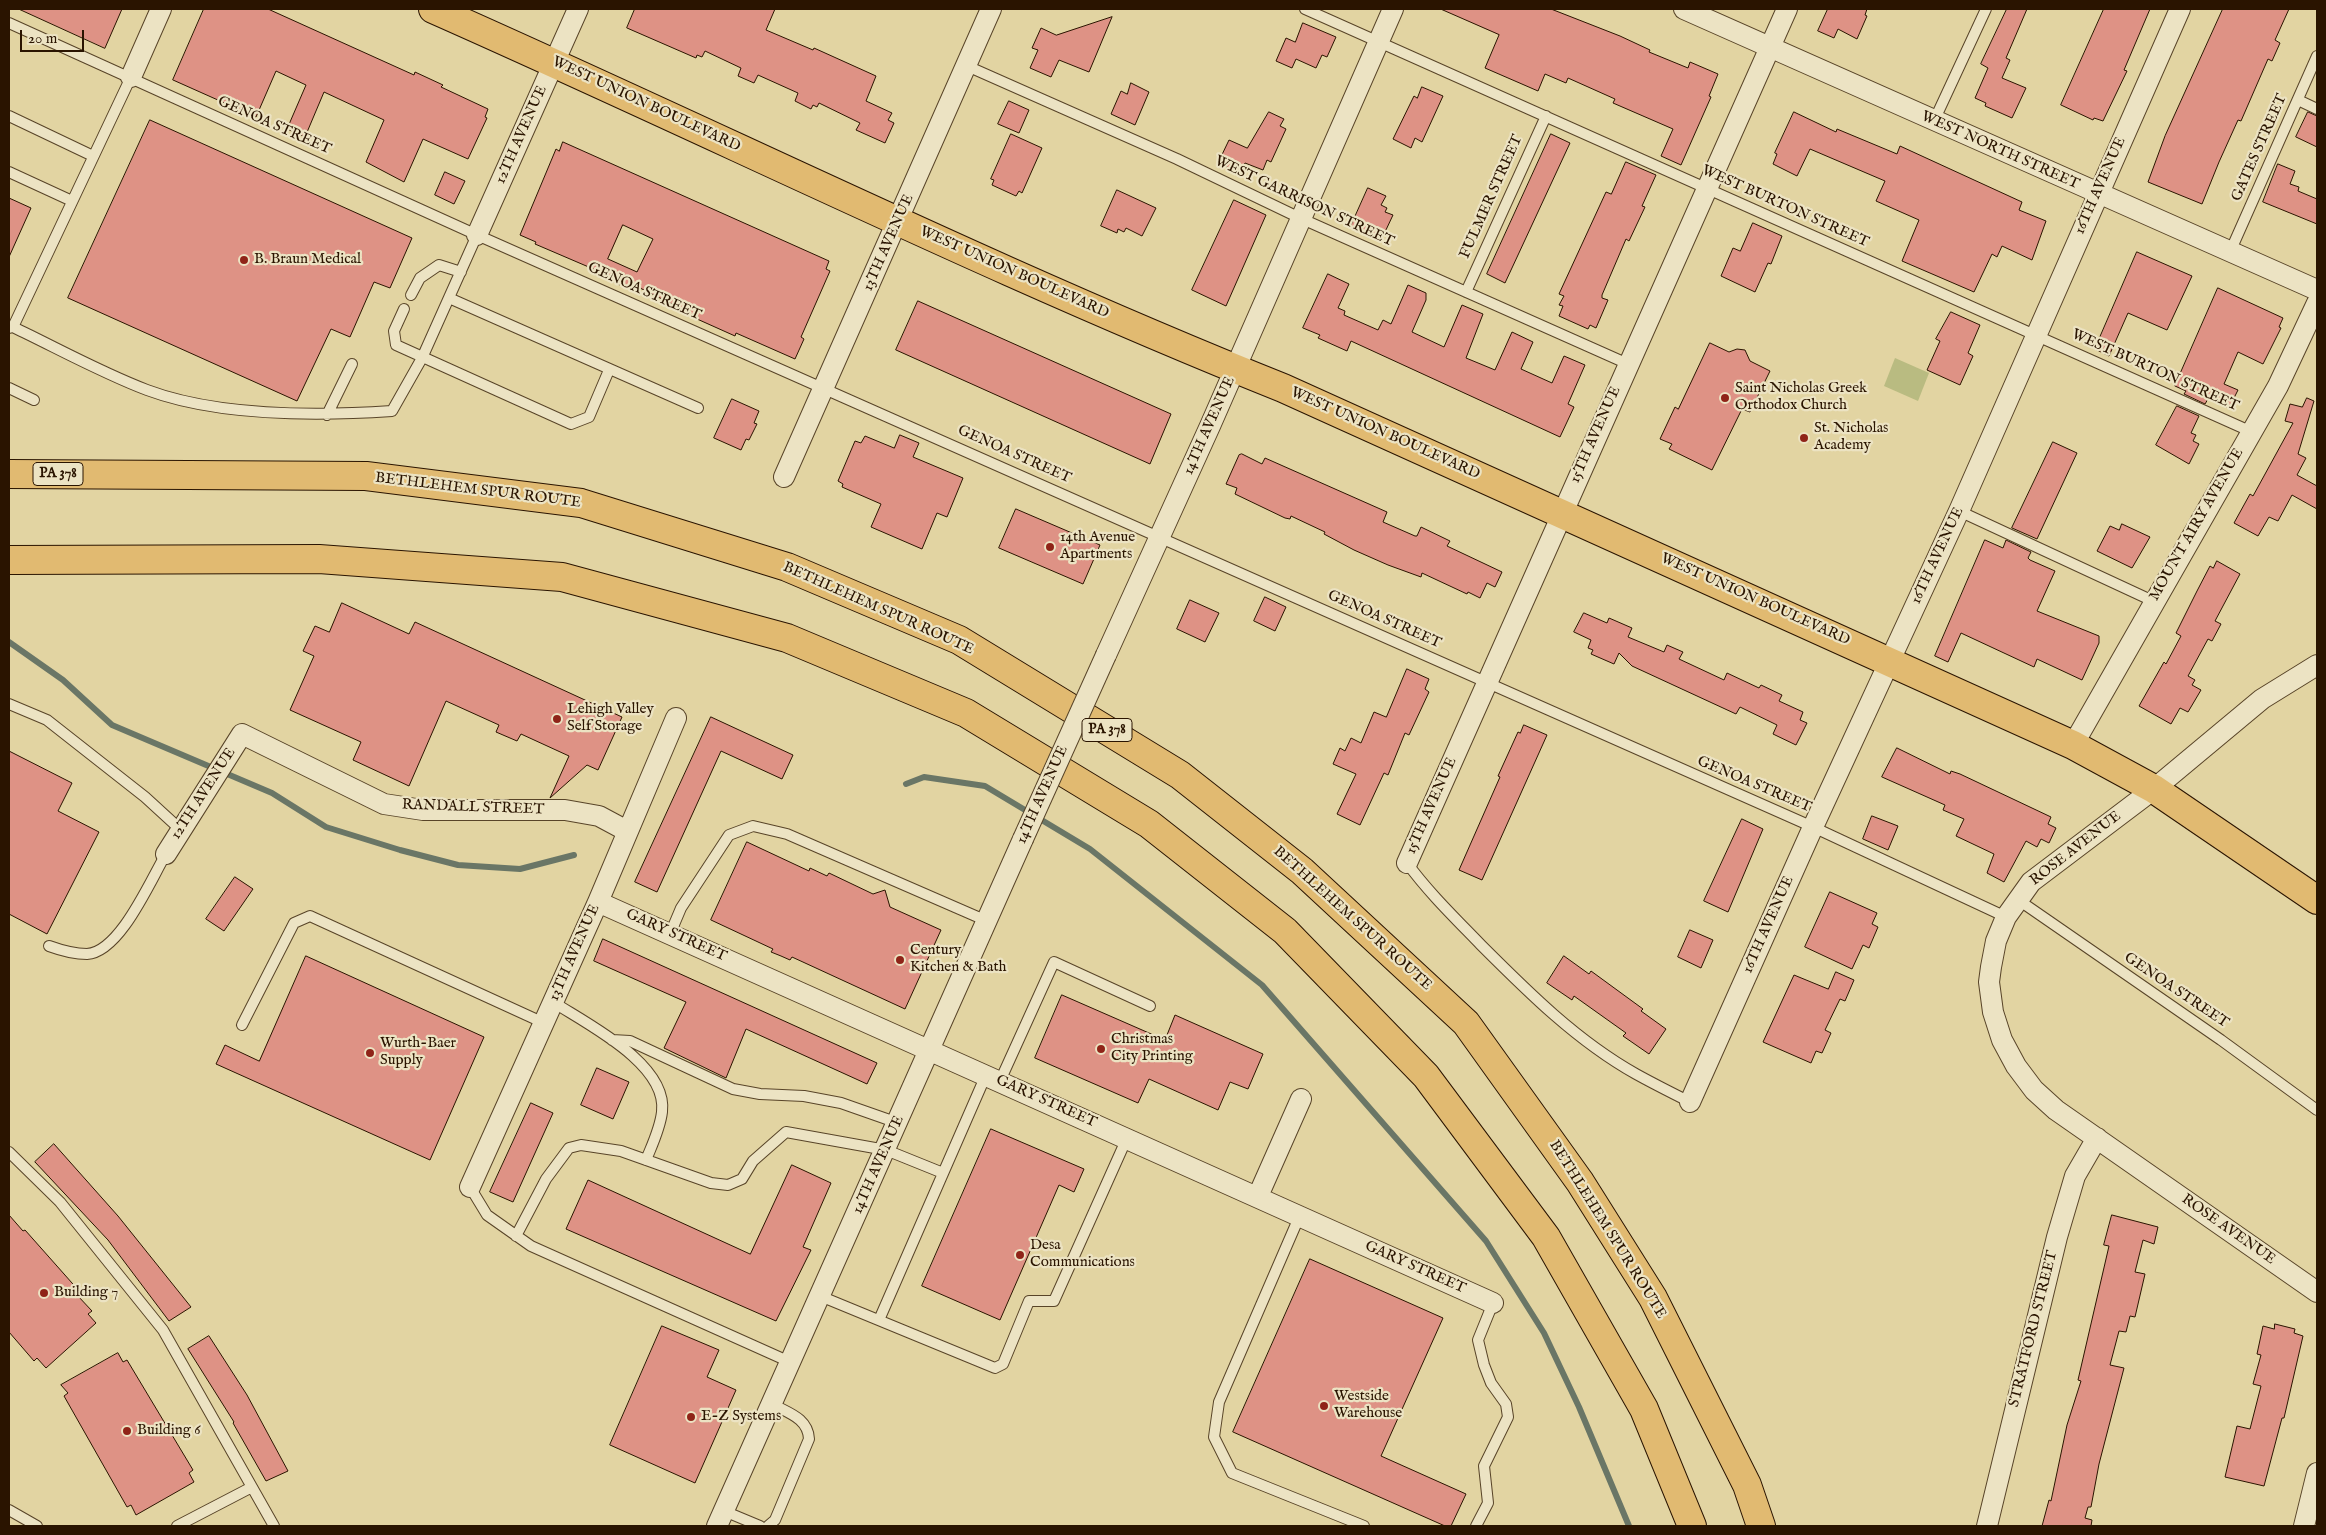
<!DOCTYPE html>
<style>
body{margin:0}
#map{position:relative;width:2326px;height:1535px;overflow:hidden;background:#e2d4a2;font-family:"IM FELL English",serif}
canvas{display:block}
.frame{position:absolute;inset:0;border:10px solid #2a1400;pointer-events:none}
.scale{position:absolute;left:20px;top:30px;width:64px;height:22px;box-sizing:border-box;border:2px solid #2a1400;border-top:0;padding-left:6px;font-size:15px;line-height:18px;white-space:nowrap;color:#2a1400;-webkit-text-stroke:4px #ece3c3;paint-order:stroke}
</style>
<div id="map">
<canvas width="2326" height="1535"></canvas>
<div class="frame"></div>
<div class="scale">20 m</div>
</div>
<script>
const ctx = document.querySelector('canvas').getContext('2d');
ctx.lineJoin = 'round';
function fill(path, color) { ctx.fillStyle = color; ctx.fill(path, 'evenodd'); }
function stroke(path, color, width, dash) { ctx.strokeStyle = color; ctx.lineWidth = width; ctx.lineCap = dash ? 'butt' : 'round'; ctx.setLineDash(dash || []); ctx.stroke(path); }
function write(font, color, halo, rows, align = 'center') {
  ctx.font = font + ' "IM FELL English",serif'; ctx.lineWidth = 4.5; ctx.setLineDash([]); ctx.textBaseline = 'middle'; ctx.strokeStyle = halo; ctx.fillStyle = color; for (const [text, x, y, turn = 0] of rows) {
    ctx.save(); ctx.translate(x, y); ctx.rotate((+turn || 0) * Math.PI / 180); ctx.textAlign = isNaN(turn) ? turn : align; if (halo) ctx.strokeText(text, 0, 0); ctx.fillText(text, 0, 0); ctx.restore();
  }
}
const green = new Path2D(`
 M1895,358L1929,373L1918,401L1884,386Z`);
const stream = new Path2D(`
 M9,642L63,680L112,725L272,793L326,827L400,850L458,865L520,869L574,855
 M906,784L924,777L985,786L1090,849L1262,985L1486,1241L1544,1333L1579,1407L1629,1526`);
const building = new Path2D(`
 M19,9H122L105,48Z
 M204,9H268L414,75L415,72L443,85L441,87L488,109L485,117L487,118L468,159L423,139L404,182L366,162L384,120L324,92L305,137L287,129L306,85L276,71L256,117L173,80Z
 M635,9H775L766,30L813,50L814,48L876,76L866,101L892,113L888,120L894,123L885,143L856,130L860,123L819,103L817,107L813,105L811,109L795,101L798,93L758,75L754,83L738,76L741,68L705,51L702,57L697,55L696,58L627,28Z
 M1441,9H1551L1620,36L1650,50L1649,52L1688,68L1690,62L1718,74L1709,96L1711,97L1681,165L1661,156L1673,129L1613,103L1615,99L1568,78L1566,83L1545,74L1538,91L1485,68L1499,35Z
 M1828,9H1867L1865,15L1867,16L1857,39L1838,29L1834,38L1818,31Z
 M2007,9H2027L2006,58L2010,60L2002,78L2026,88L2012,118L1985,106L1986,103L1975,98L1988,68L1981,64Z
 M2104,9H2150L2124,70L2127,71L2103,121L2094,118L2093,120L2061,105Z
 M2223,9H2289L2275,40L2280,43L2272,61L2268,59L2241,121L2238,120L2219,162L2202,204L2148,182L2165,136Z
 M1112,17L1089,72L1059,60L1051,77L1030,68L1038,50L1032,48L1041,28L1056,35Z
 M1303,23L1336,37L1327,57L1322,55L1316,68L1296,59L1292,68L1276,61L1286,38L1295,42Z
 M1131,83L1149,92L1135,125L1111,114L1121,91L1127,94Z
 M1422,87L1443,96L1422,142L1415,138L1411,148L1393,139L1414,96L1417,98Z
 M1009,101L1029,110L1019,133L998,124Z
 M1269,112L1284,119L1280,126L1286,129L1271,162L1267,160L1263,170L1245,163L1240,173L1218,163L1229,140L1247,148Z
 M1794,112L1836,132L1837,129L1897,154L1900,146L2022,202L2019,210L2046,221L2032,260L2002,246L1997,257L1992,254L1974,292L1902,261L1919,220L1876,201L1885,181L1810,149L1797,176L1773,164L1777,154L1775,153Z
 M2308,112L2317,116V147L2296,137Z
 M150,120L412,238L390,288L374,282L350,337L331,329L297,401L68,298Z
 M1011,134L1042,148L1022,193L1019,191L1016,196L992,185L994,180L991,179Z
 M1551,134L1570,143L1505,283L1487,274Z
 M563,142L829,261L826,269L830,271L801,337L804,339L795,359L736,333L735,336L677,310L678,307L632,284V286L628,284L626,288L610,280L612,277L535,244L536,242L520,235L556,149L559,151ZM623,225L653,239L637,272L608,259Z
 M1626,162L1656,175L1642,206L1645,207L1629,241L1626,239L1602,295V298L1608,300L1596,328L1590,325L1588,329L1559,316L1563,306L1559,305L1564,296L1559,294L1606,192L1611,194Z
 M2278,164L2295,171L2290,184L2299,187L2298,191L2317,199V224L2263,202Z
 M445,172L465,181L454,204L435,195Z
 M1368,188L1386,196L1381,205L1387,208L1385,212L1393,215L1385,232L1377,229L1374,237L1351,226Z
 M1117,190L1156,208L1142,236L1126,228L1124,232L1118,229L1117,233L1101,226Z
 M9,198L31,208L9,257Z
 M1234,200L1266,215L1226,306L1192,290Z
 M1753,223L1782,236L1771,264L1768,263L1755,292L1721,276L1733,248L1740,251Z
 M2137,252L2192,276L2167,330L2128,313L2109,356L2095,349Z
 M1328,274L1349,284L1338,308L1345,311L1344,315L1378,330L1383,320L1391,324L1408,285L1426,293V300L1412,332L1444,347L1462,305L1483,314L1466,358L1495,370L1512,332L1533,342L1521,369L1552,383L1564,356L1585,365L1568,404L1574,407L1560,437L1351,341L1347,351L1318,338L1320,335L1303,328Z
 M2218,288L2283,318L2279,327L2281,328L2263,364L2238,352L2224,384L2238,390L2229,408L2208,399L2205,404L2184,394L2186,391L2175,386Z
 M918,301L1171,414L1150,464L896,350Z
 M1951,312L1980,325L1968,353L1973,356L1960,385L1927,370L1940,341L1936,339Z
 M1710,343L1729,352L1737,349L1745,350L1750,361L1770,371L1750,412L1742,409L1712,470L1669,449L1672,444L1660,439L1675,407L1678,409Z
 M2307,398L2314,401L2298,454L2306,458L2297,475L2317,486V509L2292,495L2278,521L2269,517L2258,536L2234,523L2250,494L2253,496L2293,423L2285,421L2290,404L2302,407Z
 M732,399L759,411L754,423L757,424L749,440L746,439L741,450L714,438Z
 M2177,406L2199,416L2191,433L2196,435L2193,441L2199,444L2189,464L2156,445Z
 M900,435L919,443L913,457L963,478L947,517L937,513L922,549L871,527L881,504L842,487L843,484L838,481L855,441L861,443L865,436L894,448Z
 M2053,442L2077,453L2037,539L2012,528Z
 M1242,454L1262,464L1265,458L1387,512L1383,522L1415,536H1417L1421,527L1450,541L1447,546L1502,572L1495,587L1487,583L1480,598L1468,592L1467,594L1422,573L1421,577L1388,565L1354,550L1324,534L1325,532L1291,516L1290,519L1285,518L1235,494L1237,488L1226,484L1239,455Z
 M1016,509L1100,545L1083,584L999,548Z
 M2122,524L2150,537L2132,568L2097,551L2110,526L2119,530Z
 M1985,540L2003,548L2006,540L2031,552L2028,558L2030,560L2055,571L2037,611L2099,636V643L2082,680L2037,659L2034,667L1961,633L1948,662L1935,656Z
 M2217,561L2240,574L2215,621L2221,624L2212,641L2208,639L2188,676L2195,680L2192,685L2201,690L2188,712L2180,708L2171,724L2139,706L2164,662L2166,664L2181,636L2176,633L2197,591L2210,566L2213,568Z
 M1265,597L1286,607L1275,631L1254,621Z
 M1190,600L1219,613L1205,642L1177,629Z
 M342,603L409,634L415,622L622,717L598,770L587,765L550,798L569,756L521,734L517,741L496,732L499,725L446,701L409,786L353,760L361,742L290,710L314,656L303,651L315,626L329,632Z
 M1584,613L1607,623L1609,618L1632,628L1628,637L1664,652L1667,645L1683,652L1679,659L1724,680L1727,673L1759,688L1761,685L1782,695L1779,701L1803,712L1800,720L1807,723L1796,745L1773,734L1777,725L1740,707L1736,714L1632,666L1619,653L1614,664L1591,654L1593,650L1588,648L1591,640L1574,632Z
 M1407,669L1429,679L1425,689L1429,692L1409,735L1405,733L1388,775L1384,773L1360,825L1337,814L1356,774L1333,764L1340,748L1345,751L1351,738L1361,743L1374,712L1386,717Z
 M711,717L793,755L782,779L721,751L657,892L635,882Z
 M1524,725L1547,735L1482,880L1459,870L1500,777L1498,776L1518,732L1520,733Z
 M1897,748L1950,774L1951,771L1960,774L2051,817L2048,824L2056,828L2049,843L2041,839L2037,847L2026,841L2004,882L1987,873L1994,854L1956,836L1964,819L1943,810L1945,805L1882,777Z
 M9,751L72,783L58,811L99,832L47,934L9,914Z
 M1872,816L1898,826L1888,850L1863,839Z
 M1742,819L1763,829L1728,912L1704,901Z
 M747,842L809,871L810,868L827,876L829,873L873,894L885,890L890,907L941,930L905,1009L792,957L790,960L781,956L771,952L773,949L711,920Z
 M235,877L253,889L224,931L206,919Z
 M1830,892L1877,913L1872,924L1878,927L1869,948L1863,945L1852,969L1805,947Z
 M1690,930L1713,940L1701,968L1678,957Z
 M603,939L877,1063L867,1084L746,1029L726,1078L664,1048L686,1002L594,961Z
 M306,956L484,1037L430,1160L216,1064L225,1045L259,1061Z
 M1564,956L1589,974L1591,971L1643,1009L1641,1011L1666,1029L1649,1054L1623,1036L1626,1033L1574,996L1572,1000L1547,983Z
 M1836,972L1854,980L1845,1001L1840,999L1825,1030L1831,1033L1822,1053L1816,1051L1811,1063L1763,1042L1794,975L1828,989Z
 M1062,995L1165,1040L1175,1015L1263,1054L1248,1089L1230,1082L1218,1110L1149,1079L1138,1103L1035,1058Z
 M597,1068L629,1082L613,1119L581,1105Z
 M531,1103L553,1113L513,1202L490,1192Z
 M991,1129L1084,1169L1074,1192L1059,1185L1000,1320L922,1286Z
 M54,1144L118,1216L191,1307L169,1321L108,1240L35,1162Z
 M792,1165L831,1183L803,1247L811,1250L776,1321L566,1229L588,1180L750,1254Z
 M9,1215L23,1231L25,1230L80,1292L77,1295L92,1311L88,1314L96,1323L46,1368L37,1358L34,1361L9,1332Z
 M2112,1215L2158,1227L2154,1244L2143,1240L2135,1272L2145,1274L2135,1317L2130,1316L2126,1332L2119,1331L2110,1365L2124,1368L2099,1464L2091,1507H2088L2085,1518L2092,1520L2091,1526H2042L2049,1500L2051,1501L2067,1425L2081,1381L2078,1380L2109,1246L2104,1245Z
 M1310,1259L1443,1318L1381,1456L1466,1494L1451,1526H1445L1233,1432Z
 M2275,1324L2295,1329L2294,1333L2303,1336L2284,1418H2282L2264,1486L2225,1477L2237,1426L2250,1429L2261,1386L2253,1384L2261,1355L2257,1354L2263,1326L2274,1329Z
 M662,1326L719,1350L707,1377L736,1390L695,1483L610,1445Z
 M209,1336L247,1395L288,1471L266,1481L233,1423L234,1422L188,1349Z
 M118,1353L123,1362L127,1360L193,1470L189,1473L194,1482L136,1515L131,1505L127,1507L64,1396L68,1393L61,1385Z`);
const lane = new Path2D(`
 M1305,9L2252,432
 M9,23L477,235L1813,827L2006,917
 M967,66L1177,159L1300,218L1628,364
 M2298,100L2317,109
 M9,116L93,156
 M1934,121L1986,9
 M9,172L72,201
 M2230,252L2317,56
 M1466,292L1546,116
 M411,295L420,278L439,265L461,272
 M449,298L698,408
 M404,309L394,331L396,345L571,424L589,417L609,370
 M13,327L131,77
 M9,328L13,327C57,348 102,373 147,390C219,417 316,416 392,411L422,358L477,235
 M9,388L34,400
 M327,415L352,364
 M1959,511L2153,601
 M9,704L47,720L145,797L181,830
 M1407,863C1429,893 1455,918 1481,945C1528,992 1577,1041 1636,1074C1654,1084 1672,1093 1690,1102
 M2017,899L2221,1040L2317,1110
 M670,934L681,908L729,835L753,826L787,834L987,921
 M49,946C60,950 75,954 87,954C120,952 150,881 166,854
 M553,1002C587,1024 668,1064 662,1112C660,1129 652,1145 646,1160
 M242,1025L294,923L310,916L544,1023
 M612,1040L630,1041L733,1089L760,1094L804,1096L841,1103L898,1123
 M1000,1081L1054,962L1150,1006
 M9,1152L60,1202L163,1330L274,1526
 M470,1187L487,1215L531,1246L790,1362
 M1300,1215L1219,1402L1214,1437L1232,1473L1364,1526
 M516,1236L546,1179L569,1148L581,1145L621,1151L711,1183L728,1185L742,1179L753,1161L786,1132L886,1150L943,1173
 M820,1296L995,1368L1003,1364L1029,1301H1054L1127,1138
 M879,1320L986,1075
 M9,1510L37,1526
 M724,1511L760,1526
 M177,1526L252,1487
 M768,1526L775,1520L809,1439C808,1418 788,1413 772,1404
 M1476,1526L1488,1503L1484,1466L1508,1417L1506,1404L1491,1383L1484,1365L1478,1340L1493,1303`);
const street = new Path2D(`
 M1684,9L2317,290
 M131,77L161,9
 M477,235L578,9
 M784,477L991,9
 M1106,655L1210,426L1393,9
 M2317,665L2262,699L2154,789L2031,882L2006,917L1996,941L1991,967L1989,982L1993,1012L2002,1040L2016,1066L2034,1090L2056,1110L2317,1292
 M2073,745L2278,386L2317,303
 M166,854L242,734L384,804L423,810H565L599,816L627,831
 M1407,863L1787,9
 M598,902L1493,1303
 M1690,1102L1813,827L1959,511L2180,9
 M470,1187L598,902L676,718
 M1258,1196L1301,1099
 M717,1526L1023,839
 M1987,1526L2057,1237L2075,1176L2097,1138
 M2304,1526L2317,1473`);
const primary = new Path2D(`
 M433,9C716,134 995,273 1283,388L2073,745L2154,789L2317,900`);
const highway = new Path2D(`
 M9,474L366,476L581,503L787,567L959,640L1180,775L1302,871L1466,1023L1580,1182L1653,1298L1747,1485L1761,1526
 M9,560L319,559L562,577L787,638L966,713L1149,824L1285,931L1426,1076L1546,1237L1644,1409L1692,1526`);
const streetBridge = new Path2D(`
 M1023,839L1106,655`);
const markers = [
 [244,260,5,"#8f2418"],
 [1725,398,5,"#8f2418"],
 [1804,438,5,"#8f2418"],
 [1050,547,5,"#8f2418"],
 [557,719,5,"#8f2418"],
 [900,960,5,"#8f2418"],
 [1101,1049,5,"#8f2418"],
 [370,1053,5,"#8f2418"],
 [1020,1255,5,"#8f2418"],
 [44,1293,5,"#8f2418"],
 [1324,1406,5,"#8f2418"],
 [691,1417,5,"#8f2418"],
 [127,1431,5,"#8f2418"]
];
const shields = [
 [58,474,50],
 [1107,730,50]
];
const shieldNames = [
 ["PA 378",58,474],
 ["PA 378",1107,730]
];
const streetNames = [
 ["WEST UNION BOULEVARD",646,105,25],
 ["GENOA STREET",274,126,24],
 ["12TH AVENUE",522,135,-66],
 ["GATES STREET",2260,148,-66],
 ["WEST NORTH STREET",2000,151,24],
 ["16TH AVENUE",2101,186,-66],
 ["FULMER STREET",1492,197,-66],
 ["WEST GARRISON STREET",1304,202,25],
 ["WEST BURTON STREET",1785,207,24],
 ["13TH AVENUE",889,243,-66],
 ["WEST UNION BOULEVARD",1014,273,24],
 ["GENOA STREET",644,292,24],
 ["WEST BURTON STREET",2155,371,24],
 ["14TH AVENUE",1210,426,-66],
 ["WEST UNION BOULEVARD",1385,434,24],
 ["15TH AVENUE",1596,435,-66],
 ["GENOA STREET",1014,455,24],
 ["BETHLEHEM SPUR ROUTE",478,491,7],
 ["MOUNT AIRY AVENUE",2197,525,-60],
 ["16TH AVENUE",1938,556,-65],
 ["WEST UNION BOULEVARD",1755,600,24],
 ["BETHLEHEM SPUR ROUTE",878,609,24],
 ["GENOA STREET",1384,620,24],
 ["GENOA STREET",1754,785,23],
 ["12TH AVENUE",204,794,-57],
 ["14TH AVENUE",1043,795,-66],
 ["15TH AVENUE",1432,806,-66],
 ["RANDALL STREET",473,808,2],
 ["ROSE AVENUE",2076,849,-38],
 ["BETHLEHEM SPUR ROUTE",1352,919,42],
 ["16TH AVENUE",1769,925,-66],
 ["GARY STREET",676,936,24],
 ["13TH AVENUE",575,953,-66],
 ["GENOA STREET",2176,991,34],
 ["GARY STREET",1046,1102,24],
 ["14TH AVENUE",879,1165,-66],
 ["BETHLEHEM SPUR ROUTE",1607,1230,58],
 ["ROSE AVENUE",2228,1230,35],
 ["GARY STREET",1415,1268,24],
 ["STRATFORD STREET",2034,1329,-76]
];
const poiNames = [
 ["B. Braun Medical",254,260],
 ["Saint Nicholas Greek",1735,389],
 ["Orthodox Church",1735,406],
 ["St. Nicholas",1814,429],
 ["Academy",1814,446],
 ["14th Avenue",1060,538],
 ["Apartments",1060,555],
 ["Lehigh Valley",567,710],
 ["Self Storage",567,727],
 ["Century",910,951],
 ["Kitchen & Bath",910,968],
 ["Christmas",1111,1040],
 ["City Printing",1111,1057],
 ["Wurth-Baer",380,1044],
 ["Supply",380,1061],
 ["Desa",1030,1246],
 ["Communications",1030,1263],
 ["Building 7",54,1293],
 ["Westside",1334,1397],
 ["Warehouse",1334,1414],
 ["E-Z Systems",701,1417],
 ["Building 6",137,1431]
];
fill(green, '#b9bb81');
stroke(stream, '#6a7666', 6);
fill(building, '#de9285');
stroke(building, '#2a1400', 1);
stroke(lane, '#584428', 12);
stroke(street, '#584428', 22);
stroke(primary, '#2a1400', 30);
stroke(highway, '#2a1400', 30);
stroke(lane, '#ece3c3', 10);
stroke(street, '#ece3c3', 20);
stroke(primary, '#e1ba71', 28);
stroke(highway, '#e1ba71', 28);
stroke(streetBridge, '#584428', 22, []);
stroke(streetBridge, '#ece3c3', 20);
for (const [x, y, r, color] of markers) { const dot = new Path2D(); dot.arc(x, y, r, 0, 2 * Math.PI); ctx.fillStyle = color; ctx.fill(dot); stroke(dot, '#ece3c3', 2); }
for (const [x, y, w] of shields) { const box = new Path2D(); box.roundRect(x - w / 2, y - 11.5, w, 23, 4); ctx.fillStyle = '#ece3c3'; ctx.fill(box); stroke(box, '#2a1400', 1); }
write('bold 14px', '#2a1400', null, shieldNames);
write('15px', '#2a1400', '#ece3c3', streetNames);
write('15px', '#2a1400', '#ece3c3', poiNames, 'left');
</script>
